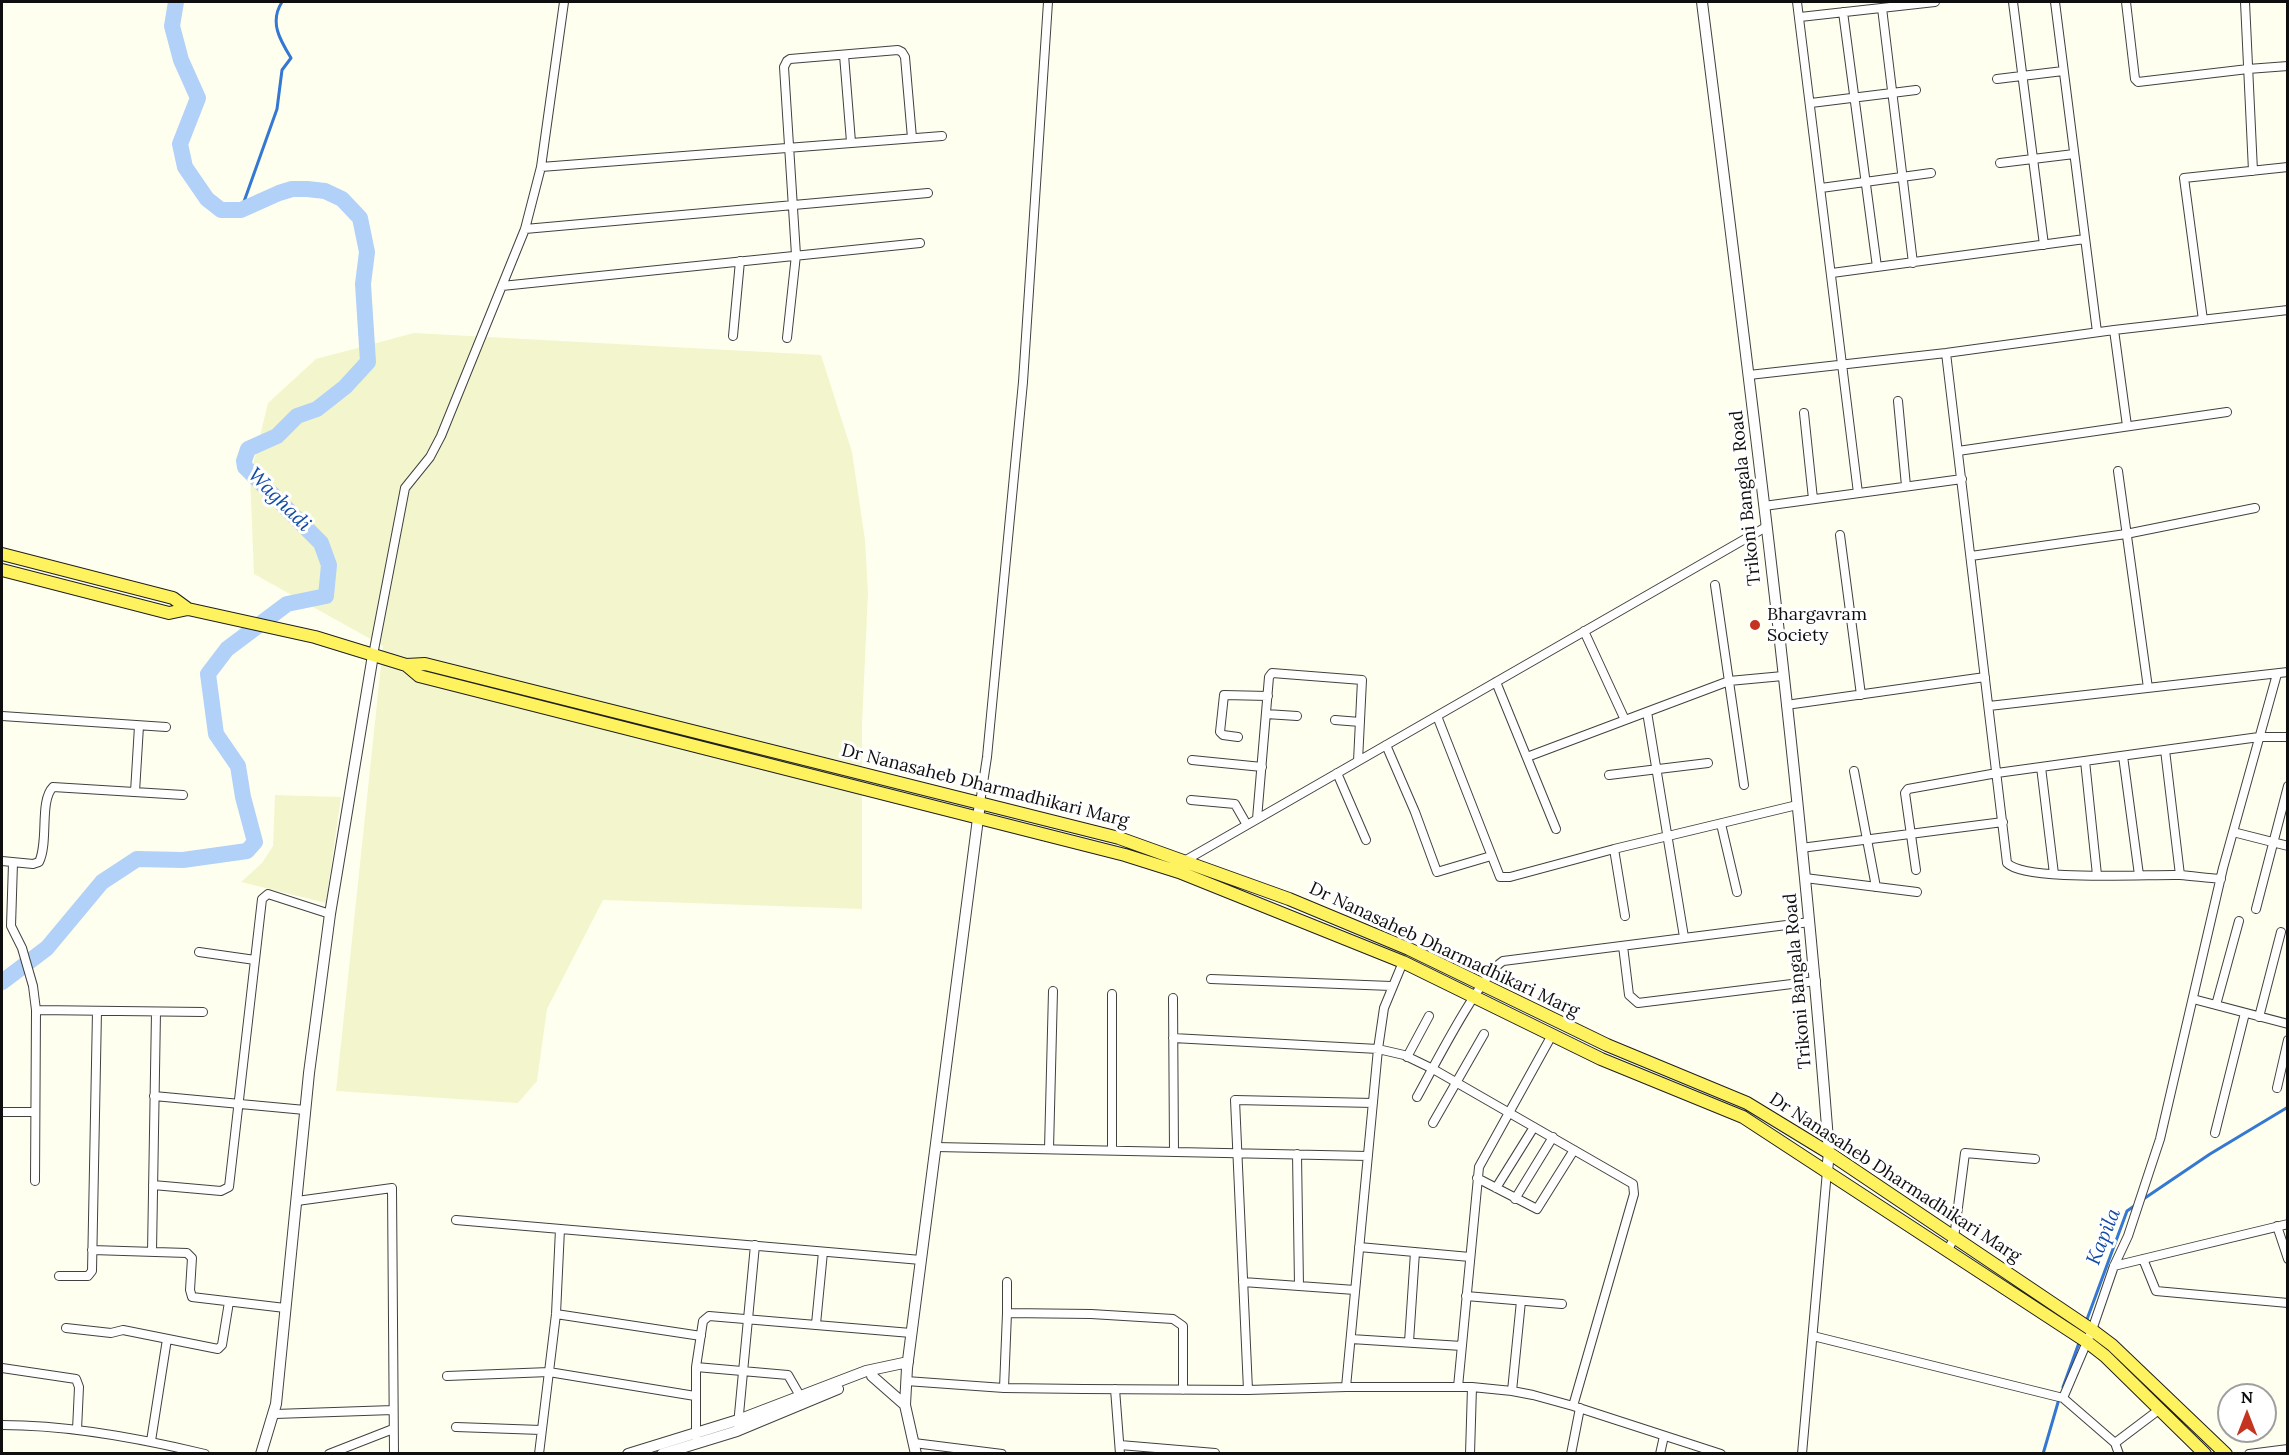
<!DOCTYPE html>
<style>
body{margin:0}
#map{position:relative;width:2289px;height:1455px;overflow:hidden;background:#ffffef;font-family:Lora,serif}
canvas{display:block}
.frame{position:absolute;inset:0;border:3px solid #0e0e0e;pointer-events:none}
.north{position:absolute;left:2217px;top:1383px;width:60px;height:60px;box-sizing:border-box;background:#fff;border:2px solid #9f9f9f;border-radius:50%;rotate:0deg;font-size:16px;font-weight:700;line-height:24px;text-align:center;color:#0e0e0e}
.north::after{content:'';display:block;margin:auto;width:21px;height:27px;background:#c4341f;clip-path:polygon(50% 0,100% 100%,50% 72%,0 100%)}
</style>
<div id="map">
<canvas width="2289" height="1455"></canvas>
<div class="frame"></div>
<div class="north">N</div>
</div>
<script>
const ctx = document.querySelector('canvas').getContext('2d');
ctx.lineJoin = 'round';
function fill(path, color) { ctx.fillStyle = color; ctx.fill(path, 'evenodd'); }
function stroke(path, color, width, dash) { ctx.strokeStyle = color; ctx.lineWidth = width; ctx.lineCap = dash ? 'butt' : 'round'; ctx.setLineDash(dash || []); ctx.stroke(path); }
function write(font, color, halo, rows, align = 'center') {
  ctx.font = font + ' Lora,serif'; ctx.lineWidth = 6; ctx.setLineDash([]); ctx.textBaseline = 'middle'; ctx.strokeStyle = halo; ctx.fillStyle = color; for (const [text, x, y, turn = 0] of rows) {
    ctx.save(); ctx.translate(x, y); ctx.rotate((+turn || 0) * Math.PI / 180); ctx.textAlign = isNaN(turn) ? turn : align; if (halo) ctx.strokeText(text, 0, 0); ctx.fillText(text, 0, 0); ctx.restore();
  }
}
const farmland = new Path2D(`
 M414,333L821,355L852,452L865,540L868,593L862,724V909L603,900L547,1009L537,1081L518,1103L336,1091L383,646L254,574L250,477L268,403L316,359Z
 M275,795L341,797L326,903L241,882L262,863L273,846Z`);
const stream = new Path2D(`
 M241,210L277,109L282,70L291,58C280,40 269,22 282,2
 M2142,1200L2210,1154L2288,1107
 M2086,1322L2127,1211L2137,1204
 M2063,1387L2080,1340
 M2043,1454L2059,1399`);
const river = new Path2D(`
 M2,982L47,948L102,882L137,859L183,860L247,851L255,842L243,797L238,766L216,734L208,674L227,649L287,604L326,596L329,565L321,543L245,467L244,461L248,449L277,436L297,416L317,409L345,387L368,362L363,284L367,252L360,218L342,199L325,191L307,189H292L279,193L241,210H221L207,199L185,167L180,144L198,98L181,60L172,26L176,2`);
const minor = new Path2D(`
 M1797,2L1858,493
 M2013,2L2044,245
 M2055,2L2097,332
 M2126,2L2135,79L2138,82L2248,69L2288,66
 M2245,2L2253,171
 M1882,8L1913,263
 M1843,12L1877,267
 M1800,17L1935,2
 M844,55L851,142
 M1997,79L2063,71
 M1811,103L1916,90
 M2000,163L2074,154
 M541,167L942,136
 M1821,188L1931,173
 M525,229L928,193
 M1832,273L2085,239
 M502,286L920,243
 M2203,320L2184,178L2288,167
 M2114,330L2127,426
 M733,336L740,261
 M787,338L796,255L784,67L787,61L790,59L898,50L902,52L905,57L912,138
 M1946,353L2007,863C2025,882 2149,874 2180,875C2193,876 2207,878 2221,879
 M1749,375L1946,353L2114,330L2288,310
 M1898,401L1906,486
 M1804,413L1813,499
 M1958,451L2227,412
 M2118,471L2148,688
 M1764,506L1962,479
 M1840,535L1861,695
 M1971,556L2126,534L2255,508
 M1715,585L1744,785
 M1584,631L1625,720
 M373,655L405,488L430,457L441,436L525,229L541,167L564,2
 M1496,682L1556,829
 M1786,705L1985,677
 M1989,706L2288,672
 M1647,712L1684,937
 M1266,714L1297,716
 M2,716L166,727
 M1437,716L1500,877H1510L1614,849L1797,805
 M1335,720L1360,722
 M1238,737L1223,735L1220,732L1224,695L1268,696
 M1386,745L1415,812L1437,872L1491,856
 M2165,750L2180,875
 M2123,756L2139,875
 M1527,757L1729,681L1783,676
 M1192,760L1262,767
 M2085,761L2097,875
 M2041,767L2054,874
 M1854,771L1876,887
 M1337,773L1366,840
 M1609,775L1708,763
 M135,792L139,726
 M1191,800L1235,804L1247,825
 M980,803L987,757L1023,382L1048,2
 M1257,819L1269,677L1272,673L1362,680L1358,761
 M1721,824L1737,892
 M2233,832L2288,846
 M1801,848L2003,822
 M1614,849L1625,916
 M2,861L33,864L39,862C49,842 39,801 53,787L183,795
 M13,863L11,926L22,948L33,986L36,1010
 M1183,865L1186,860L1766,527
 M1916,870L1905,793L1908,789L1997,773L2259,737H2288
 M1805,878L1917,892
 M2256,909L2288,786
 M1623,946L1629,995L1638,1003L1816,981
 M199,952L255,960
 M1211,979L1391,986
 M1112,994V1150
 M1173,998L1174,1152
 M2193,999L2288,1024
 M2216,1005L2239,921
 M2259,1017L2281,932
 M1173,1038L1378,1049L1404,1055L1433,1069L1633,1184L1634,1194L1573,1406
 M1407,1057L1429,1016
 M2277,1088L2288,1040
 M154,1096L305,1110
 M1417,1097C1433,1068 1480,976 1503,961L1810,922
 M2,1112H35
 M1433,1123L1484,1034
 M2215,1133L2245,1013
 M936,1147L1368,1156
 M1049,1149L1053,991
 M1297,1154L1299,1286
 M1477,1178L1537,1209L1574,1150
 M35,1181L36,1010L203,1012
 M153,1185L221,1191L229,1187L262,899L268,894L330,914
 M1496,1188L1534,1127
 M1515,1199L1553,1137
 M297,1201L392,1188L394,1454
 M456,1220L921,1260
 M2277,1226L2288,1259
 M1359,1247L1470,1257
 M92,1250L187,1253L192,1258L190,1290L192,1297L285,1308
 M1948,1250L1954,1238L1965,1153L2035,1159
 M152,1252L156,1012
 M2143,1259L2156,1291L2288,1303
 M2114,1266L2288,1224
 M59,1276H88L92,1271L97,1011
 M1007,1282V1313
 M1243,1282L1355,1290
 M1466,1296L1562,1304
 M556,1314L701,1336
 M816,1324L823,1252
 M66,1328L111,1333L123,1330L218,1349L222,1345L229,1302
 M1813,1336L2063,1398L2115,1443L2119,1454
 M1351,1339L1462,1346
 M1409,1342L1415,1252
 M696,1367L788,1375L803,1401
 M2,1368L76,1379L79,1387L77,1430
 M447,1376L549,1372L695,1396
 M906,1381L1004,1388L1083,1389L1248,1390L1346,1387H1472L1512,1391L1533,1395L1573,1406L1721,1454
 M1346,1387L1378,1049L1384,1008L1403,962
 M1458,1387L1479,1167L1552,1035
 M1004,1388L1007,1313L1091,1314L1173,1319L1183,1326V1390
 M1115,1389L1120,1454
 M1248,1390L1235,1100L1373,1103
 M1512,1391L1521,1301
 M2063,1398L2092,1330L2114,1266L2128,1236L2160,1139L2223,868L2277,674
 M275,1414L393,1410
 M2,1425C70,1425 139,1438 205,1454
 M738,1425L755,1245
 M456,1427L541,1430
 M696,1437V1367L703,1321L709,1316L911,1333
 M151,1441L167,1339
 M914,1443L1002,1454
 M2115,1443L2160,1409
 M1120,1445L1215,1453
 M329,1454L393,1429
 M539,1454L556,1314L560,1229
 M1470,1454L1472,1387
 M1571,1454L1580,1408
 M1660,1454L1664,1436
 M1802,1454L1827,1171
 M2249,1454L2288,1449`);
const tertiary = new Path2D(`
 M1702,2C1750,385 1800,768 1829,1153L1827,1171
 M872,1376L905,1405
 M261,1454L276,1404L309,1073L330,914L373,655
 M628,1454L738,1420L866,1371L908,1362
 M662,1454L737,1431L838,1389
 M916,1454L905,1405L907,1368L980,803`);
const primary = new Path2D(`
 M2,554L173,598L188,609
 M2,570L169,613L188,609L315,637L406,665L419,676L1125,855L1179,872L1403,962L1601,1059L1743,1117L2087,1342L2105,1356L2205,1454
 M406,665L425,664L1119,838L1289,899L1409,949L1607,1045L1747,1103L1829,1153L2092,1330L2112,1345L2226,1454`);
const markers = [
 [1755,625,6,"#c4341f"]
];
const streetNames = [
 ["Trikoni Bangala Road",1746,498,-96],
 ["Dr Nanasaheb Dharmadhikari Marg",985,786,14],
 ["Dr Nanasaheb Dharmadhikari Marg",1444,950,25],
 ["Trikoni Bangala Road",1798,981,-95],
 ["Dr Nanasaheb Dharmadhikari Marg",1895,1178,33]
];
const poiNames = [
 ["Bhargavram",1767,615],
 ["Society",1767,636]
];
const waterNames = [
 ["Waghadi",279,500,45],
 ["Kapila",2104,1237,-68]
];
fill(farmland, '#f3f6cd');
stroke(stream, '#3478d3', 3);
stroke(river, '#b1d1f9', 16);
stroke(minor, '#414141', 10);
stroke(tertiary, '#414141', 12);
stroke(primary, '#1f1f1f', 14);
stroke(minor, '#fff', 8);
stroke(tertiary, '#fff', 10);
stroke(primary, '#fef35f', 12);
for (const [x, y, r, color] of markers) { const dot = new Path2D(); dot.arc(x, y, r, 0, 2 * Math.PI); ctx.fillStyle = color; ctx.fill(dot); stroke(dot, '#fff', 2); }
write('18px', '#0e0e0e', '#fff', streetNames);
write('18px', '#0e0e0e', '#fff', poiNames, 'left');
write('italic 20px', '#114ba6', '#fff', waterNames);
</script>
